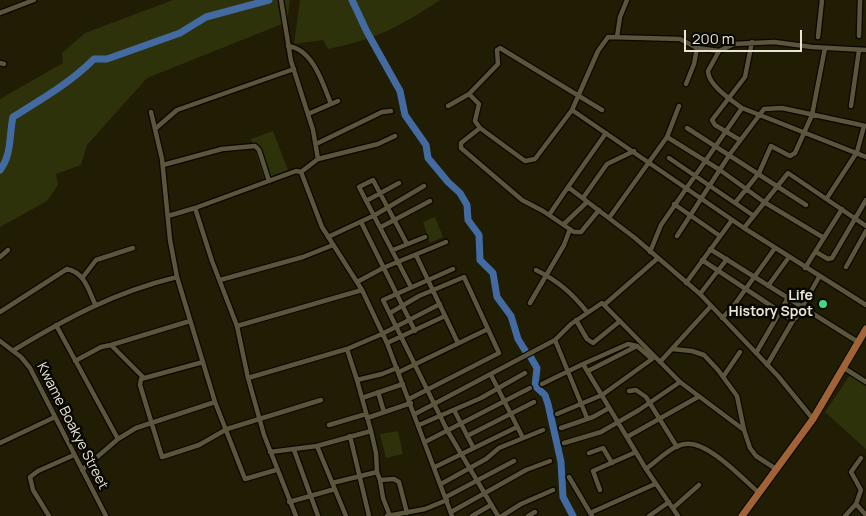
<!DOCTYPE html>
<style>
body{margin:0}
#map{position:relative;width:866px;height:516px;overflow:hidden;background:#211c04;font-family:Manrope,sans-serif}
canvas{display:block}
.scale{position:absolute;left:684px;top:30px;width:118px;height:22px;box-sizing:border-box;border:2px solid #e8e5d6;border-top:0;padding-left:6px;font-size:15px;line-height:18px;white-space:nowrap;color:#e8e5d6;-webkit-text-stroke:4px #090701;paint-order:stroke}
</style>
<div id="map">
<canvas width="866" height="516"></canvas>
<div class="scale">200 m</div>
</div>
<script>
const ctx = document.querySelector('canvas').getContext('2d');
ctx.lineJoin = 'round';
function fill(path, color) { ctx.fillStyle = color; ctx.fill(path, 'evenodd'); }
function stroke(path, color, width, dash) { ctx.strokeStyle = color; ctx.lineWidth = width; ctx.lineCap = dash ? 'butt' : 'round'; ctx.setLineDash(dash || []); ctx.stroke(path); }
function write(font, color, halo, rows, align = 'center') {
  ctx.font = font + ' Manrope,sans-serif'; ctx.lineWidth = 5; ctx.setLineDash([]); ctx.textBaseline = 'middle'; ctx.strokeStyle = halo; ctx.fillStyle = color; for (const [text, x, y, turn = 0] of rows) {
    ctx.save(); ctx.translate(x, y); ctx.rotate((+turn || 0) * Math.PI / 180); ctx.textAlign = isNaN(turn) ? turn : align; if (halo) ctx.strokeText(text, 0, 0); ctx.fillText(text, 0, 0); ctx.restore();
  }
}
const green = new Path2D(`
 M173,0H290L287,22L147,78L87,145L81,165L56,174L58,185L47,201L0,227V99L63,63L62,53L85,33Z
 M300,0H440C399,27 377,39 328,49L323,40L294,44Z
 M273,131L288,170L264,179L251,139Z
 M435,217L443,237L430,243L423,222Z
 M850,375L866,385V449L825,412Z
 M398,431L403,454L386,458L380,434Z`);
const river = new Path2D(`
 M352,0L367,32L400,91L405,115L426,145L428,158L448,182L460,193L467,205L468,220L479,235L480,260L493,273L497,297L511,316L518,339L526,352
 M0,170C12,155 9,135 13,117C42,99 70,83 94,59H107L180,33L206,17L269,0
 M530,356L537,368L535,386L545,395L548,404L561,462L563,497L573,516`);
const street = new Path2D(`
 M281,0L291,61L313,130L318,159L301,172
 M0,13L34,0
 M859,36L860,0
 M617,37L620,17L627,0
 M818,37L822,0
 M288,46C313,49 323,84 331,104
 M866,50L812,47L774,42L734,44L719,51L708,71C708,85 731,100 742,108L866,157
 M0,63L4,64
 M686,84L694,64L697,48
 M469,94L498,64L497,50L500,48L602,110
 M448,106L469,94L479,104L475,121L480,128
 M851,106L859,50
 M572,110L744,228L866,305
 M151,112L162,159L170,240L177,277L215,402L245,479L276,470
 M308,114L338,101
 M687,128L806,205
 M155,129L177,110L294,69
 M606,133L568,187L635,238L700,294L778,376L813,419
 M667,137L720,170L764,202L824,238
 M740,140L715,125L712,120L745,77L752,42
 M316,144L382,112L391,111
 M669,158L754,216
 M318,159L378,144L395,136
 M163,165L222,149L255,146L259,150L269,181
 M583,198L607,164L634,151
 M827,198L857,152L864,126
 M366,201L399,183
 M735,203L759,173L771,146L790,156L795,153L812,115L825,48
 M674,204L720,236
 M195,208L212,261L237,326L248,378L264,435L296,516
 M599,210L581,232H574L543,211L522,200L461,148V143L480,128L525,161L535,159L572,110L598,51L608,37L680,39L697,48L719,51
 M549,215L568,187
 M168,216L195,208L296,171L301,172L322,227L362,290L387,343L452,516
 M609,218L667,137L679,106
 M361,222L415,331
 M564,224L587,202
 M381,227L430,201
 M744,228L788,173L866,226
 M677,236L730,154L764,109L782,108L866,126
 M328,237L375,215L424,186
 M407,244L373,180L359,187L411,287
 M710,249L858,342
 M393,250L425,237
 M650,252L661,225L742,108
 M816,252L828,259L832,258L866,200
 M416,255L458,343
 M0,257L8,250
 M702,260L791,319L796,318L819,277
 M846,267L866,231
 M805,268L842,209
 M453,269L383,300L447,430L498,516
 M536,270C558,281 572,293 587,312
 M83,277L96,260L133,248
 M220,280L303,257L333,245
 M357,282L383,268L446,242
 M686,283L732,220
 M768,286L789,257
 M700,294L727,259
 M530,303L564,245L570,229
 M604,305L658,258
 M0,312L67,269C85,273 88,289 95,304
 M390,313L419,296L464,277L499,353L409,399
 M722,318L732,308L775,248
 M576,320L587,339L593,343L620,321
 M56,325L118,439
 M237,326L362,290
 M555,340L587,418
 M0,341L21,357L30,368L106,516
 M387,343L445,316
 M111,345L190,321
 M347,349L382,334L440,304
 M672,349L692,351L704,355L718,370L737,396L744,430
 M14,350C67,318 115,292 177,277
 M756,353L788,298
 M75,361L101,347L111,345L143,377
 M203,362L141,379L140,385L162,457L199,445L227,429L321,400
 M660,362L711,306
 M583,364L628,344L637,346L652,359
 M767,365L794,319
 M844,368L866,382
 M588,371L637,346
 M399,372L488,329
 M491,375L523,438
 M723,377L740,352
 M248,378L347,349L357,380
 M542,384L583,364L646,469L678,516
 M629,391L636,390L646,397L677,447
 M378,392L384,412
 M362,398L403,384
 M454,410L473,447
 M415,414L555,340L571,324L602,303L680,382L744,430L750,448L756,456L776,469
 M557,414L602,395L652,359
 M367,418L411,403
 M329,425L366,414
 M419,425L481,398L525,373
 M561,428L593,417L609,408
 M371,431L376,453L377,472
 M350,436L369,516
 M467,436L534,402
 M627,437L698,397
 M425,442L530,388
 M0,443L55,417
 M564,443L601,432L639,410L680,382
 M317,446L346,516
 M294,450L318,516
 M270,452L317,446L371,431L357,380L382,374L397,368
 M589,453L603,448L612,463
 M861,458L851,472L861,490L856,504L866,515
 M435,467L517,427
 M646,469C657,461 671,446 685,444C707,440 743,479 759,493
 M82,470L118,439L136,428L215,402
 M569,477L592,516
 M380,480L383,498L390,516
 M332,483L377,472L380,480L394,479L399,482L407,513
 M441,484L486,459L499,448L543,430
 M600,490L593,471L636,452
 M446,497L514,461
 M289,502L335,489
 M673,508L699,485
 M451,512L526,470L550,461
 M590,513L655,484
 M49,516L33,490L30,477L38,471L74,455
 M387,516L425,509L447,500
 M472,516L491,505
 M502,516L521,504L553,490
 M528,516L535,512
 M649,516L669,502
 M845,516L856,504`);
const primary = new Path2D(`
 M742,516L813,419L866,329`);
const markers = [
 [823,304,5,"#42d77b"]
];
const poiNames = [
 ["Life",813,296],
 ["History Spot",813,312]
];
const streetNames = [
 ["Kwame Boakye Street",72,426,63]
];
fill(green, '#2e320a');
stroke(river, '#446aa2', 7);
stroke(street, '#0b0600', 7);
stroke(primary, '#0b0600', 9);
stroke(street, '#5a553b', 4.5);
stroke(primary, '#9f6337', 7);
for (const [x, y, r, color] of markers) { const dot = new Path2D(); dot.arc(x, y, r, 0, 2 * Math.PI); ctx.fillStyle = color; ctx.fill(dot); stroke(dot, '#090701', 2); }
write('bold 14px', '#e8e5d6', '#090701', poiNames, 'right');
write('14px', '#e8e5d6', '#090701', streetNames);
</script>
